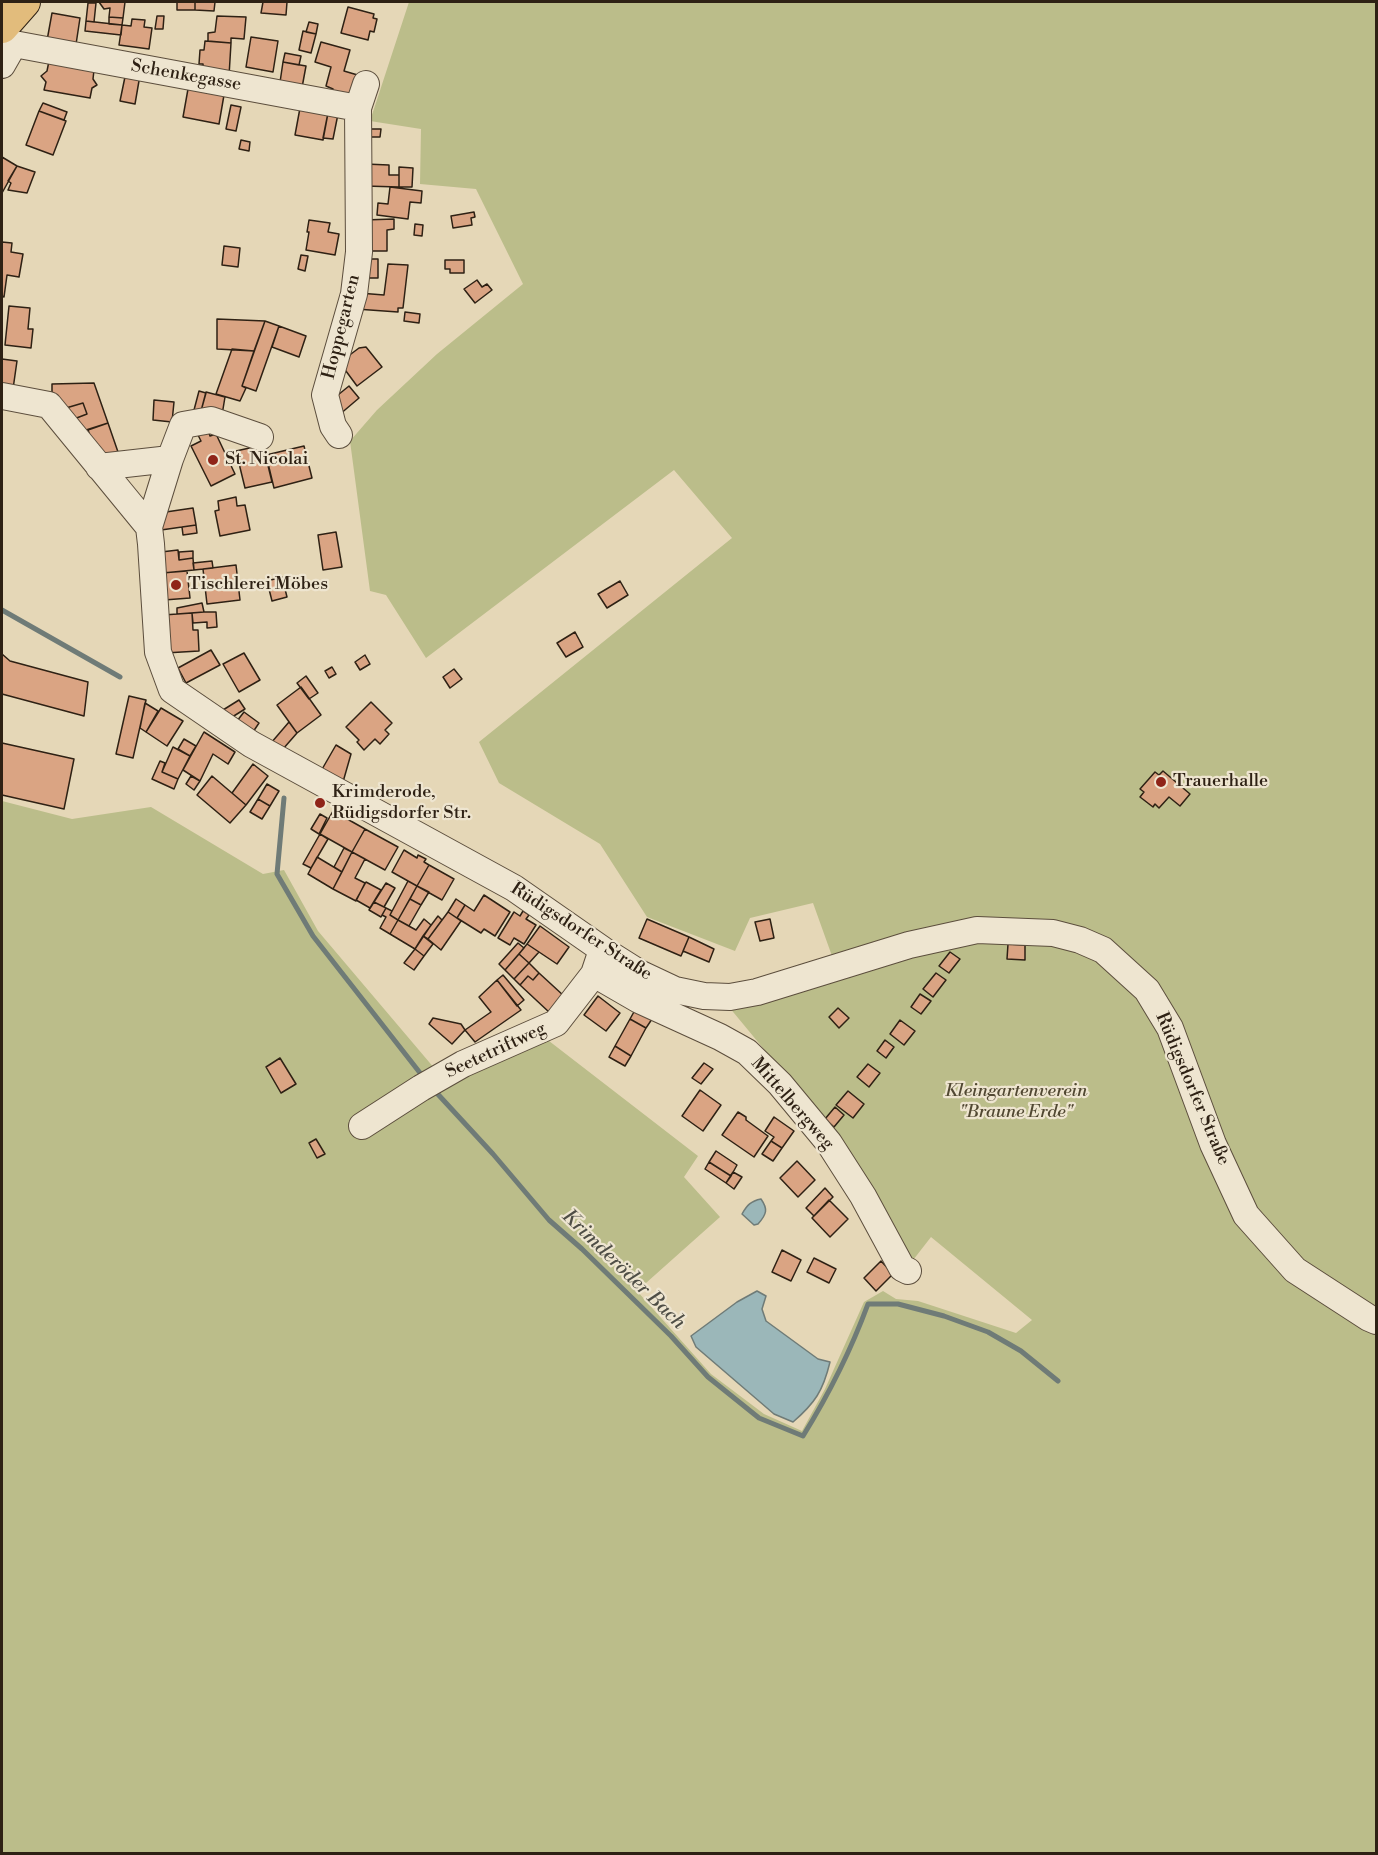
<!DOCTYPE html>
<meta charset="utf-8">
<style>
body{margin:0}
#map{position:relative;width:1378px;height:1855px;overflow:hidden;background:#e5d7b7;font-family:"Libre Bodoni",serif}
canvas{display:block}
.frame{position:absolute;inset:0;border:3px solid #2e2114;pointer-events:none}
</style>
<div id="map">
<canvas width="1378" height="1855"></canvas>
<div class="frame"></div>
</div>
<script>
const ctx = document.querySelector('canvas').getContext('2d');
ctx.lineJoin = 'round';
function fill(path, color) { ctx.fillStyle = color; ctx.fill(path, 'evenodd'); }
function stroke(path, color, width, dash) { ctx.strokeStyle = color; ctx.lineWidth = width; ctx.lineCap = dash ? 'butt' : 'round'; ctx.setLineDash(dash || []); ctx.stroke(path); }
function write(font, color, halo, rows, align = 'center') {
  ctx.font = font + ' "Libre Bodoni",serif'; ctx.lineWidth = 4.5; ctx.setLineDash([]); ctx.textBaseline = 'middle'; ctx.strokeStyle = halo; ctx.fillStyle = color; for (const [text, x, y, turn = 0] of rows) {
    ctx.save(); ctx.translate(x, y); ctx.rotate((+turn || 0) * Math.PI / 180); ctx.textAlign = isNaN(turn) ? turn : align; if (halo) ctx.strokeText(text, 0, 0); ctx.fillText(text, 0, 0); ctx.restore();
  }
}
const green = new Path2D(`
 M409,2H1376V1853L2,1854V801L72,819L151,807L263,874L284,870L318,931L446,1082L540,1034L698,1156L684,1177L720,1217L637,1291L711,1374L764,1414L802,1431L825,1389L864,1302L883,1291L896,1299L918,1301L1016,1333L1032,1320L931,1237L910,1264L834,1134L710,984H741L832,956L813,903L750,918L735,951L647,917L600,844L499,783L479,742L732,538L674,470L426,658L386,595L370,591L350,441L377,410L437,354L523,284L476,189L420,184L421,129L370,121Z`);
const water = new Path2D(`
 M761,1199C768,1209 767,1214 758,1224L754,1225L742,1214C747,1205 751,1201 761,1199Z
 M757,1291L766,1296L762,1309L766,1321L818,1359L830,1362C823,1391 815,1403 793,1422L774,1414L696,1347L691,1336L737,1302Z`);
const stream = new Path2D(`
 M2,610L120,677
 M284,798L277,874L313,936L424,1078
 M434,1090L493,1154L549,1220L582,1249L671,1336L708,1377L759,1418L803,1436C829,1394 851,1350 868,1304H898L944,1316L988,1332L1021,1351L1058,1381`);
const building = new Path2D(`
 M99,2H125L123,18L109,17L110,8L104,9Z
 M177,2H195V10H177Z
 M195,2H215L214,11L195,10Z
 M263,2H287L286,15L261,13Z
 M88,3H96L94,22L86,21Z
 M348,7L374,14L373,18L377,19L374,32L370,31L368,40L341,33Z
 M52,13L80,18L75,51L46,46Z
 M157,16H164L163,29H155Z
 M217,16L246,17L244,39L231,38V43L208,41V33L215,32Z
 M109,17L123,18L122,25L109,24Z
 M132,19L145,20L144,27L152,28L149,49L119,45L122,25L131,26Z
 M86,21L122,25L121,35L85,31Z
 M309,22L318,24L316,34L306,32Z
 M303,31L316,34L311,53L299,50Z
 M251,37L278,41L273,72L246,67Z
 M205,41L231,43L229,76L203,74V64H199L200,50H204Z
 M321,42L350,50L344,71L361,76L353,102L331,95L333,89L326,86L331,67L315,62Z
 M285,53L301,56L299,65L283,62Z
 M49,61L94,70L93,79L97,85L92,88L90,98L44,90L46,82L41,76L47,71Z
 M283,62L306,66L301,93L279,89Z
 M126,72L140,75L135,104L120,101Z
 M188,89L224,95L219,124L183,117Z
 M43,103L67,112L64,120L39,111Z
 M231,105L241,107L236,131L226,129Z
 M300,108L328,113L323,140L295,135Z
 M39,111L66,121L53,155L26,145Z
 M328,113L338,114L333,139L323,138Z
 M365,129H381L380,137H365Z
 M241,140L250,142L249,151L239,149Z
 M2,157L17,166L2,193Z
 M365,164L389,165V175H399V187L365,186Z
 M17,166L35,172L27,193L8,190L11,183L8,181Z
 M399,167L413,168L412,187H399Z
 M390,187L422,191L421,203L410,202L408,219L377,215L378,203L388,204Z
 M474,212L475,217L471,218L472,225L453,228L451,216Z
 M394,219V229L387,230V251H365L364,220Z
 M309,220L330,223L328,232L339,234L335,255L306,250L309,232H307Z
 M415,224L423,225L422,236L414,235Z
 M2,242L12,243L11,252L23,254L19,277L7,275L4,297L2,296Z
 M224,246L240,248L238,267L222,265Z
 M301,255L308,256L305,271L298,269Z
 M367,259H378V278H367Z
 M445,260H464V273H450V269H445Z
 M388,264L408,265L403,308H398V312L356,309L359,293L384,295Z
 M477,280L482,287L487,284L492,290L475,303L464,289Z
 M9,306L30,308L28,329H33L31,348L5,345Z
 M405,312L420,314L419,323L404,321Z
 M217,319L265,321L254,351L217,349Z
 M265,321L279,326L256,391L242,386Z
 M279,326L306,336L299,357L272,347Z
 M366,347L382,367L357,386L343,367V360L359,348Z
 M232,349L254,351L242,386L246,388L240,401L216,394Z
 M2,359L17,361L13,389L2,387Z
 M94,383L108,423L83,431L74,419L87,414L83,403L66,408L52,393V384Z
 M349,386L359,398L339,415L333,399Z
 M199,391L206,393L201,411L194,410Z
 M206,392L225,397L222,415L201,411Z
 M154,400L174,402L172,422L153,420Z
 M83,403L87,414L74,419L66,408Z
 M108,423L118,452L98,459L88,430Z
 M208,430L210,436L216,434L235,474L211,486L191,446L201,441L198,435Z
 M263,445L272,482L245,488L236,451Z
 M304,446L312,478L274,488L266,455Z
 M236,497L237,506L245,505L250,530L220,536L215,511L219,510L218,501Z
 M193,508L196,525L161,530L159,513Z
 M196,525L197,533L183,535L182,527Z
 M336,532L342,567L323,570L318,535Z
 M178,550L179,560L193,558L194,570L163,573L161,552Z
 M193,551V558L179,560V552Z
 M212,561L213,568L194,570L193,563Z
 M236,565L240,600L207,604L203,569Z
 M187,571L190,598L164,600L161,573Z
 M282,577L287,597L272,601L267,581Z
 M620,581L628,595L607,608L598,594Z
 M202,603L204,612L177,614V608Z
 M204,612H216L217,627L207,628V622L193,623L192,613Z
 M192,613L193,630H198L199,651L165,653L163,615Z
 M575,632L583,647L566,657L557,643Z
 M211,650L220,665L186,683L178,668Z
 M244,653L260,680L239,692L223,664Z
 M2,654L10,661L88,682L84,716L2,694Z
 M365,655L370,664L360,670L355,662Z
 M332,667L336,674L329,678L325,671Z
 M454,669L462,679L450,688L443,677Z
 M306,676L318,693L309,699L297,683Z
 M301,687L321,715L297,733L277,705Z
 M129,696L146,700L133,758L116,754Z
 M239,700L245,709L229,719L223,710Z
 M371,702L392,723L385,730L389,734L380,744L375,739L364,750L357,742L359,740L346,727Z
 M145,703L158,711L146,732L140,728Z
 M161,708L183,721L167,746L146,732Z
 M244,712L259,723L253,732L237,721Z
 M289,722L297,733L283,749L271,743Z
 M204,732L235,752L228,764L213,754L200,781L183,770Z
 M184,739L196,746L190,756L178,749Z
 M2,743L74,759L64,809L2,795Z
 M336,745L351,754L343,782L321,771Z
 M173,747L190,756L178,779L162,772Z
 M160,761L165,763L162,772L178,779L174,789L152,779Z
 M253,764L268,776L246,805L232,793Z
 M1163,771L1190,794L1180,806L1169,797L1159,808L1155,804L1153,807L1140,797L1144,792L1140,789L1155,772L1159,775Z
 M191,776L200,781L194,790L186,784Z
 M212,776L246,805L230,823L197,795Z
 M267,784L279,791L270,806L258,799Z
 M258,799L270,806L262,819L250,812Z
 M333,811L365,829L352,852L320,834Z
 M320,814L327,818L319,834L311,829Z
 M365,829L398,847L385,870L352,852Z
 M320,834L328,839L311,868L303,864Z
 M344,848L352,852L342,872L334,867Z
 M404,850L417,858L418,855L426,859L424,862L429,865L417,886L392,872Z
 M352,852L365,859L355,878L365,883L356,901L333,889Z
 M317,857L342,872L333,889L308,874Z
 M429,865L454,879L442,900L417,886Z
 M408,881L417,886L398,920L390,915Z
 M366,882L381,890L370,908L356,900Z
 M386,883L395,888L384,907L374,902Z
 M417,886L429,892L421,905L410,899Z
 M484,895L510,912L495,936L484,929L481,933L457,918L465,905L474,911Z
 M410,899L421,905L409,926L398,920Z
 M456,899L465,905L457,918L448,912Z
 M374,902L386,908L381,917L369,910Z
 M386,908L392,911L390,915L398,920L390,934L380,928L386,917L382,915Z
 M523,911L529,915L526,919L536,925L524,944L514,938L510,945L498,938L514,912L520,916Z
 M448,912L461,921L441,950L428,939Z
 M438,916L442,920L428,939L423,936Z
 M424,919L431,925L415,949L390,934L398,920L416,930Z
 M647,919L689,937L681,956L639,938Z
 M770,919L774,938L760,941L755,922Z
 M540,926L569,947L557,964L527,944Z
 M423,936L433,944L424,956L415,949Z
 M689,937L714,949L709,962L683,951Z
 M518,943L524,948L505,970L499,964Z
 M527,944L539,952L529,963L519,954Z
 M1008,944L1025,945V960L1007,959Z
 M415,949L424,956L414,970L404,963Z
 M950,952L960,959L949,973L939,966Z
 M519,954L529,963L514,979L505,970Z
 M529,963L539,973L533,980L528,976L520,985L514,979Z
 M539,973L564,996L550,1013L520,985L528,976L533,980Z
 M936,973L946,980L933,997L923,989Z
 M503,975L524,1000L517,1006L497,980Z
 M497,980L521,1010L475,1042L465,1030L491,1012L479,997Z
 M920,994L931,1001L921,1014L911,1007Z
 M598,996L620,1013L606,1031L584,1015Z
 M838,1008L849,1018L839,1028L829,1017Z
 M635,1010L652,1019L646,1028L630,1019Z
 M433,1018L461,1024L465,1030L452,1044L429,1024Z
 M630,1019L646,1028L631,1056L615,1046Z
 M900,1020L915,1031L904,1045L890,1034Z
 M885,1040L894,1047L886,1058L877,1051Z
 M615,1046L631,1056L625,1066L609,1057Z
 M280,1058L296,1084L281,1093L266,1067Z
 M704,1063L713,1069L701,1084L692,1078Z
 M868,1064L880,1073L869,1087L857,1077Z
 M700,1090L721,1105L703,1131L682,1116Z
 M848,1091L864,1104L853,1118L836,1105Z
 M835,1107L844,1115L834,1127L825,1119Z
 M738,1112L746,1117V1120L768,1136L754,1157L722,1135Z
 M774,1117L794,1131L782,1148L771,1141L774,1137L765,1131Z
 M316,1139L325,1154L317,1158L309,1143Z
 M771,1141L782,1148L773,1161L762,1154Z
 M716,1151L737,1165L731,1176L709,1162Z
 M797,1161L815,1180L798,1197L780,1178Z
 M709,1162L731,1176L726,1183L705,1169Z
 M733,1172L742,1177L734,1189L726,1183Z
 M825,1188L833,1197L814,1216L806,1208Z
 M829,1200L848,1219L830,1237L812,1218Z
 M782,1250L801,1260L791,1281L772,1272Z
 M814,1258L836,1269L829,1283L807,1272Z
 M881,1261L893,1274L876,1291L864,1278Z`);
const minor = new Path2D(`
 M2,65L14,44L358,108
 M2,396L49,405L149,527L151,544L158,652L172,690L251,744L514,888L603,950L641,974L675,990L704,996L730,997L757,992L909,945L977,930L1053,933L1080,940L1103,950L1147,990L1170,1028L1213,1144L1246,1215L1295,1270L1369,1318L1376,1321
 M339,435L333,426L325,395L354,294L359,252L358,108L366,84
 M99,467L170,459L183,425L211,420L260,437
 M149,527L170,459
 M594,974L639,1000L720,1037L747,1052L780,1084L829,1143L863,1196L902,1268L908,1271
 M362,1126L421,1088L463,1064L556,1023L594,974L599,959`);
const major = new Path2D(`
 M2,27L24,2`);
const markers = [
 [213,460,6,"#8f2418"],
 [176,585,6,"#8f2418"],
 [1161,782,6,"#8f2418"],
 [320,803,6,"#8f2418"]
];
const streetNames = [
 ["Schenkegasse",186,76,10],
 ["Hoppegarten",342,327,-76],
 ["Rüdigsdorfer Straße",581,932,33],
 ["Seetetriftweg",496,1051,-25],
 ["Rüdigsdorfer Straße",1192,1089,67],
 ["Mittelbergweg",792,1104,49]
];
const poiNames = [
 ["St. Nicolai",225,460],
 ["Tischlerei Möbes",188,585],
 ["Trauerhalle",1173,782],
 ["Krimderode,",332,793],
 ["Rüdigsdorfer Str.",332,814]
];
const parkNames = [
 ["Kleingartenverein",1016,1092],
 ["\"Braune Erde\"",1016,1113]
];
const waterNames = [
 ["Krimderöder Bach",623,1270,44]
];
fill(green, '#bbbd8a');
fill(water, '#9bb7b9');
stroke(water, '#6f7b77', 1.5);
stroke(stream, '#6f7b77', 5);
fill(building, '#daa483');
stroke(building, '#2e2114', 1.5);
stroke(minor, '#5c4e3d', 28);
stroke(major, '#2e2114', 34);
stroke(minor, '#eee5d0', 26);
stroke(major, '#e2bc7c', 32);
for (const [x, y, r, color] of markers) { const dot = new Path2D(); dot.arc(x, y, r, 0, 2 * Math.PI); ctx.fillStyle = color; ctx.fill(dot); stroke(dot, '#eee5d0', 2); }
write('18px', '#2e2114', '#eee5d0', streetNames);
write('18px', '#2e2114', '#eee5d0', poiNames, 'left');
write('italic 18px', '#514832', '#eee5d0', parkNames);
write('italic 20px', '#4f4e46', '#eee5d0', waterNames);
</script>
